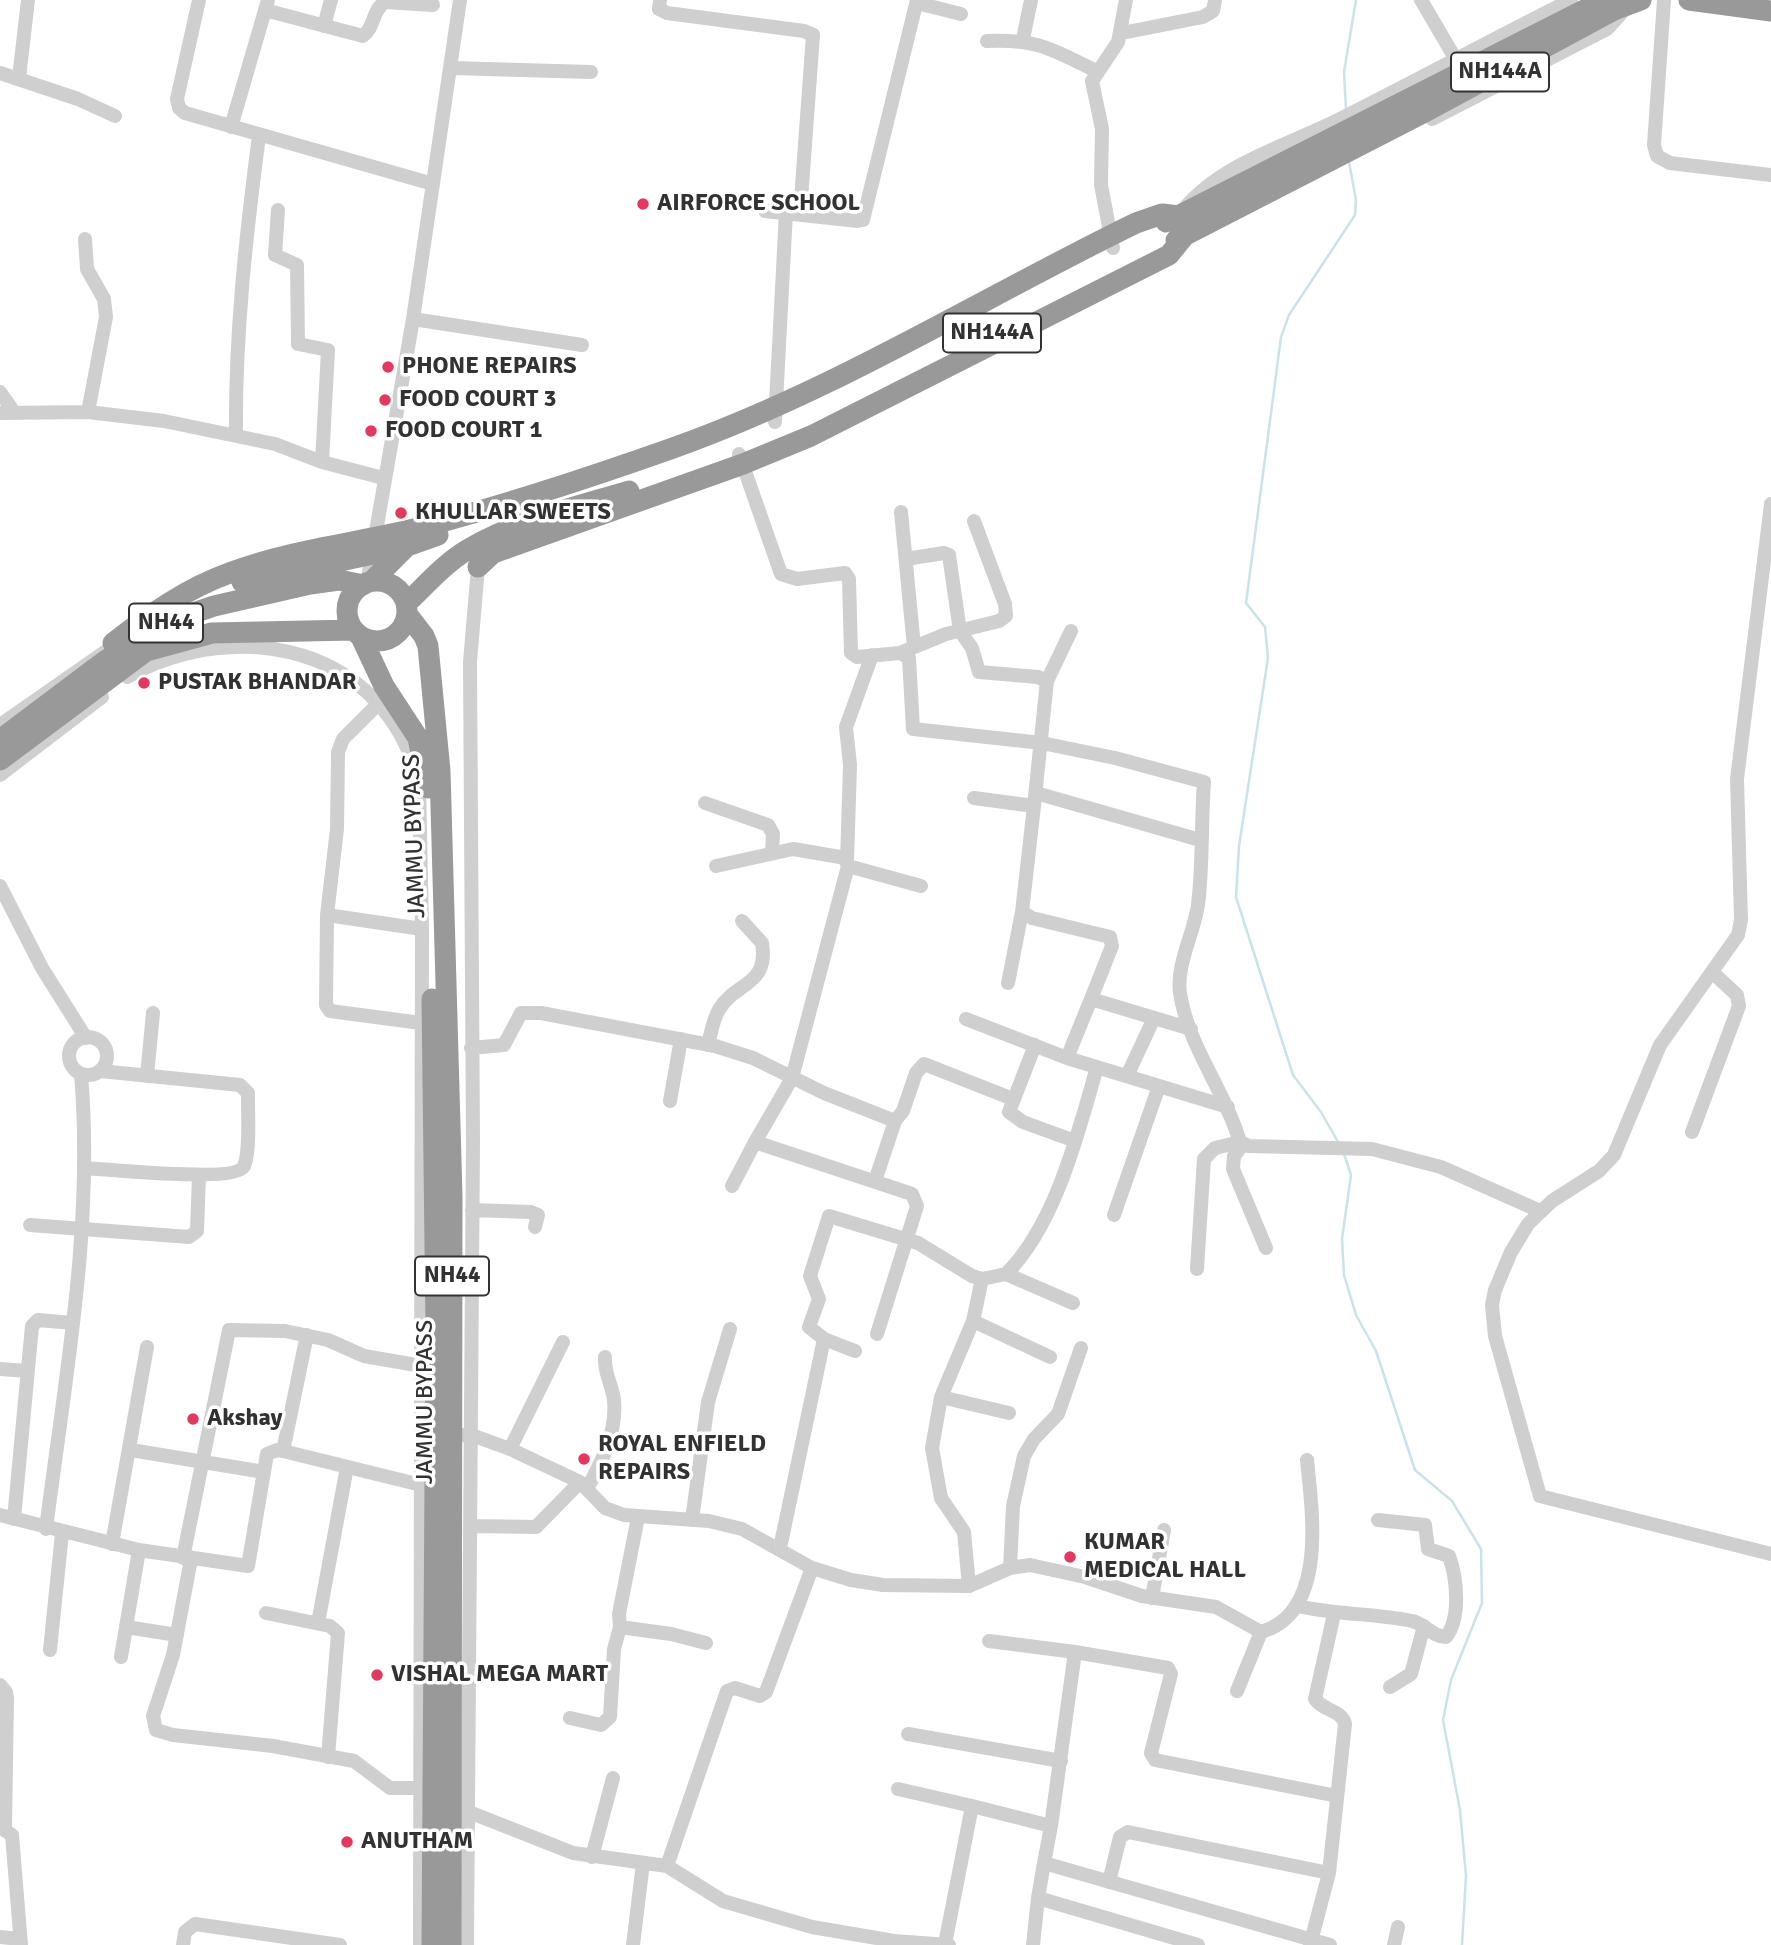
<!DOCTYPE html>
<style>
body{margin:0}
canvas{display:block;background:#fff}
</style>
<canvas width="1771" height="1945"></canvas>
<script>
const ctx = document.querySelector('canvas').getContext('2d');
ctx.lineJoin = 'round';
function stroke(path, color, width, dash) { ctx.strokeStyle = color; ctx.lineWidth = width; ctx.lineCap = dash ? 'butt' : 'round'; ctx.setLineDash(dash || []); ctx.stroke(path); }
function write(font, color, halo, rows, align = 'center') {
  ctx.font = font + ' Signika,sans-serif'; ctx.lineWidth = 7; ctx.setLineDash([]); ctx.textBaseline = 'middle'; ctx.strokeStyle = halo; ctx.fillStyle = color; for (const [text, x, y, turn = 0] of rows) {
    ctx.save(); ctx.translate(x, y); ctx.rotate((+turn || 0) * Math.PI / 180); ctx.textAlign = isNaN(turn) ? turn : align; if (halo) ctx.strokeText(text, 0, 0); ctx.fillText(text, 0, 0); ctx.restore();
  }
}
const stream = new Path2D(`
 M1346,110L1344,72L1356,0
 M1338,1142L1321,1112L1293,1075L1236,897L1239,846L1268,658L1265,627L1246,603L1281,337L1289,315L1355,215L1356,200L1349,162
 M1344,1154L1351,1175L1342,1239L1344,1275L1356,1315L1376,1351L1415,1470L1452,1501L1481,1549L1482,1603L1451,1680L1443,1720L1460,1810L1466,1876L1462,1945`);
const minor = new Path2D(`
 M199,0L177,99L179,108L185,113L433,184
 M660,0L659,9L667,13L804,31L813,35L800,213
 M1421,0L1455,58
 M1664,0L1654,145L1657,156L1670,163L1771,175
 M917,3L961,14
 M265,10L363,36C375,27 372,10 385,2L433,5
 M324,26L331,0
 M1122,33L1203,17L1213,11L1215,0
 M1023,39L1031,0
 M987,41C1039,39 1051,49 1096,71
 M451,68L591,72
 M0,73L78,99L115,116
 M19,78L28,0
 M1432,119L1607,29L1628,6
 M231,127L268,0
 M278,210L275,255L297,265L298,344L328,350L322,462
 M1183,210C1220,164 1286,146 1338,120C1416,81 1493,39 1571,0
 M765,211L858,221L863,220L917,0
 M85,239L87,269L104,299L106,317L88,412
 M1113,248L1101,185L1102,129L1092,81L1118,42L1126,0
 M413,319L582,345
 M0,392L14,412
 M0,413L88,412L164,421L275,444L322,462L383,478
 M775,422L786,212
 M236,434C235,335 246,235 259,136
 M739,454L781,574L797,579L845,573L849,579L851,653L857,657L900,653L909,658L913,729L1042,743L1115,758L1204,782C1201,823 1203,865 1198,905C1194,933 1176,965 1180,993C1188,1046 1225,1091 1240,1142L1249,1146L1372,1149L1441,1167L1540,1211
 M1771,504L1737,779L1741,920L1738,935L1660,1045L1614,1155L1599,1171L1552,1201L1528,1224L1511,1252L1495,1290L1492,1305L1495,1336L1540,1496L1771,1554
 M901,512L914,647
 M906,559L944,553L949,555L960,631L972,648L979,672L1038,677L1047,681L1034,806
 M367,583L413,319L460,0
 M900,653L946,634L999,621L1006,616L1005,604L974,521
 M127,677C240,615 386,647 419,783L422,929L420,1945
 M1047,681L1071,631
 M378,704L343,739L338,752L337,829L327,915L326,1005L330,1011L421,1023
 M0,725L122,640
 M0,775L102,697
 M1036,793L1200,840
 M974,798L1034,806L1022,912L1032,918L1110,937L1112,946L1091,999
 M705,803L768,825L773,834L772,852
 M847,861L850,765L846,727L872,655
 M716,866L793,849L840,857L845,859L848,866L792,1078L755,1142
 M848,866L921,886
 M0,886L42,968L86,1038
 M327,915L422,929
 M1008,983L1022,912
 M966,1019L1067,1058
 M1191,1029L1091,999L1067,1058L1228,1107
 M69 1056a19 19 0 1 1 38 0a19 19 0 1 1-38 0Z
 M708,1045C711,1033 713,1018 720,1008C736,982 769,986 762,943L742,921
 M1035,1045L1009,1112L1023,1122L1075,1141
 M471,1048L504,1045L521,1013H541L715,1046L753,1058L824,1093L895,1121
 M147,1076L153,1013
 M1127,1076L1154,1018
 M670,1101L681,1039
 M1692,1132L1739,1006L1737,995L1713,973
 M1243,1144L1234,1156L1233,1169L1266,1248
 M84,1168C107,1169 236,1183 244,1166C250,1153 248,1117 248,1101V1093L240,1085L100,1071
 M875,1181L895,1121L903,1111L916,1073L924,1064L1013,1099
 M732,1186L755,1142L912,1194L917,1206L877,1334
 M472,1210L531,1212L538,1215L535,1227
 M1114,1215L1159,1086
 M30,1225L189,1237L197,1231L199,1175
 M1197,1269L1204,1159L1215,1148L1240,1142
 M1006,1274C1056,1224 1078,1133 1097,1067
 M973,1321L1050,1357
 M307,1335L283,1451L421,1485
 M855,1351L824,1339L809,1327L819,1299L810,1276L829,1216L918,1243L972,1276L982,1279L1006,1274L1073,1303
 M0,1369L27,1371
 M941,1397L1009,1413
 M461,1435L477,1437L510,1449L580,1482L605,1508L624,1515L709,1521L742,1529L812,1568L851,1580L883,1585L969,1586L1010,1568L1030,1565L1085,1577L1142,1596L1216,1607L1261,1632C1328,1613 1312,1511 1307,1460
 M510,1449L563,1342
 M131,1450L264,1472
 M587,1489C602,1461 617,1433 614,1400C612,1384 604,1374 605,1357
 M0,1515L139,1550L248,1566L267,1454L277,1450L283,1451
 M638,1517L619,1614L620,1627L671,1634L706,1643
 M14,1519L32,1326L38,1320L73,1323
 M692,1520L708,1402L730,1329
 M475,1526L536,1527L580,1482
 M46,1529C65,1378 94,1226 81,1074
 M112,1544L147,1347
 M780,1548L824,1339
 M183,1558L229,1330L285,1331L328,1340L364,1356L422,1366
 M191,1559L173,1655L153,1716L156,1730L173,1735L273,1746L354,1761L390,1788H421
 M1010,1568L1013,1506L1024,1456L1034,1439L1058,1414L1081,1348
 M969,1586L964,1532L941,1498L932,1448L941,1397L973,1321L982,1279
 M1152,1598L1164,1530
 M1298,1606C1336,1615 1374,1613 1412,1621C1424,1623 1434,1638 1446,1637C1461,1618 1457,1578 1449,1556L1428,1549L1425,1525L1378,1520
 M266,1613L330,1626L338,1633L328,1757
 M318,1623L347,1467
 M126,1627L177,1635
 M989,1641L1075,1652L1051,1826
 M50,1650L62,1533
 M1075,1652L1168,1668L1171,1674L1151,1753L1155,1760L1337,1796
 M121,1657L139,1550
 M0,1685L6,1692L7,1699L5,1828
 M1390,1687L1411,1674L1424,1626
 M1237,1691L1261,1632
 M570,1718L601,1725L610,1717L614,1649L620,1627
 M908,1734L1061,1761
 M898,1789L972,1806
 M469,1812L573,1853L667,1866L723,1901L812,1927L894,1941L949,1945
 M0,1827L12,1835L21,1945
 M592,1857L613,1778
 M1044,1863L1038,1898L1198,1945
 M667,1866L727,1691L735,1688L760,1696L766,1692L812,1568
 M1109,1882L1120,1837L1128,1832L1329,1873
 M0,1937L20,1939
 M945,1944L972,1806L1051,1826L1044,1863L1330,1945
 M183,1945L185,1932L195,1924L340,1945
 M467,1945L473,1141L470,662L478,567
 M633,1945L643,1863
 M1033,1945L1038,1898
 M1310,1945L1329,1873L1345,1724C1342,1710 1323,1711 1315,1699L1334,1614
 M1394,1945L1398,1927`);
const highway = new Path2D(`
 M1689,0L1771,11
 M1166,222L1604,0
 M1176,240L1423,113L1614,10L1641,0
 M347 611a30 30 0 1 1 60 0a30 30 0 1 1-60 0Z
 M372,581L407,546L438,535
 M242,582L406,547
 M407,603C426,585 444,564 467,550C515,521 576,507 629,491
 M407,614L424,636L428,646L440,771L452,1196L451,1945
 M361,637L384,686L418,738L428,788
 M113,643C150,614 187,588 232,572C293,549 360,543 422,527C507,505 591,477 673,448C836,390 982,298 1136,223L1162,214L1179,216L1186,234L1169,255L811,436L743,464L493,553L478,567
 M0,740L105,661L170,621L214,606L310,584L339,580L363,585
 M0,760L146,651L212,633L353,630
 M432,1945L436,1327L432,999`);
const markers = [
 [643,204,7,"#e4395e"],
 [388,367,7,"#e4395e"],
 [385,400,7,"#e4395e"],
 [371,431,7,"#e4395e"],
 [401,513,7,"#e4395e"],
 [144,683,7,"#e4395e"],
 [193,1419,7,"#e4395e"],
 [584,1459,7,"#e4395e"],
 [1070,1557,7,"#e4395e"],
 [377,1675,7,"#e4395e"],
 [347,1842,7,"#e4395e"]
];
const shields = [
 [1500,72,98],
 [992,333,98],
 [166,623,74],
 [452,1276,74]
];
const shieldNames = [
 ["NH144A",1500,72],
 ["NH144A",992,333],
 ["NH44",166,623],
 ["NH44",452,1276]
];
const poiNames = [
 ["AIRFORCE SCHOOL",657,204],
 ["PHONE REPAIRS",402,367],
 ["FOOD COURT 3",399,400],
 ["FOOD COURT 1",385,431],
 ["KHULLAR SWEETS",415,513],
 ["PUSTAK BHANDAR",158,683],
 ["Akshay",207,1419],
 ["ROYAL ENFIELD",598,1445],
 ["REPAIRS",598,1473],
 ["KUMAR",1084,1543],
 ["MEDICAL HALL",1084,1571],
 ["VISHAL MEGA MART",391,1675],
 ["ANUTHAM",361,1842]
];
const streetNames = [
 ["JAMMU BYPASS",415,836,-92],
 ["JAMMU BYPASS",426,1402,-90]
];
stroke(stream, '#cae3eb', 2.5);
stroke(minor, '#cfcfcf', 14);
stroke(highway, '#999', 21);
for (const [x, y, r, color] of markers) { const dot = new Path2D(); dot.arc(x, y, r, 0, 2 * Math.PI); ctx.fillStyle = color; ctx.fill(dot); stroke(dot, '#fff', 2.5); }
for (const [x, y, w] of shields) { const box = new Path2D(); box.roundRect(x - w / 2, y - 19.5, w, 39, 5); ctx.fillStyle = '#fff'; ctx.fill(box); stroke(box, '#323232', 2); }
write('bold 23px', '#323232', null, shieldNames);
write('bold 24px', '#323232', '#fff', poiNames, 'left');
write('24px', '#323232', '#fff', streetNames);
</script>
